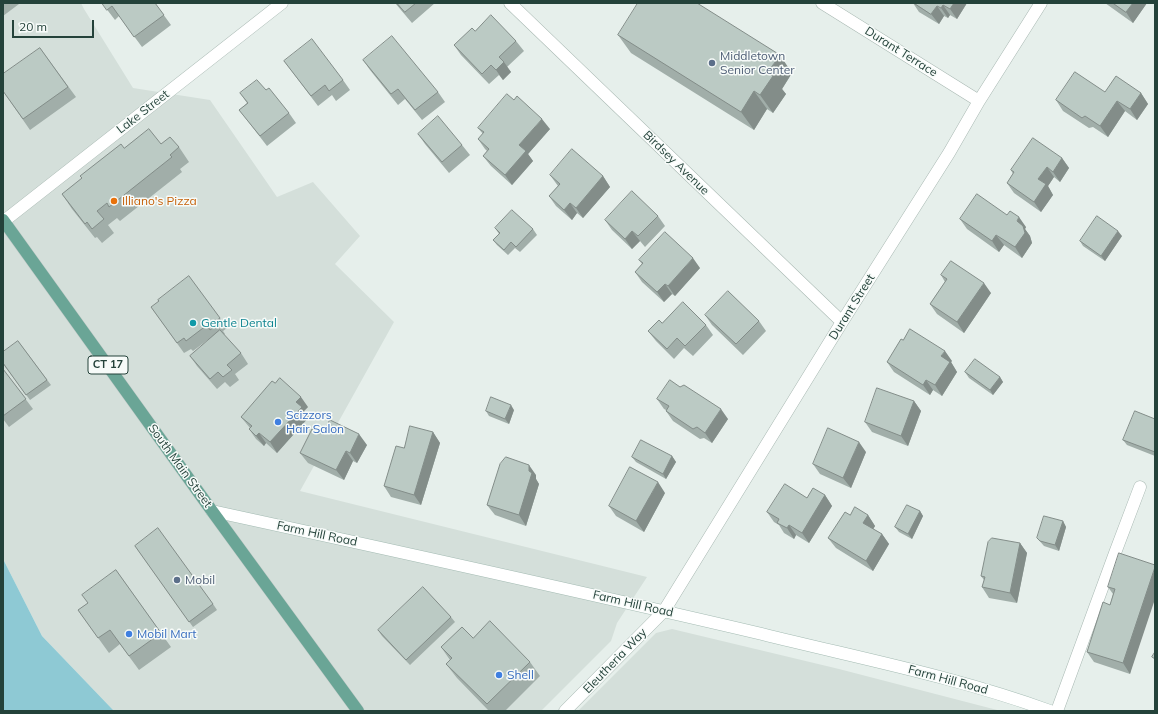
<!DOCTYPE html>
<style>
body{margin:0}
#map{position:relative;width:1158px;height:714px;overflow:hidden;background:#e6efeb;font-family:Mulish,sans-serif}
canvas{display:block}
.frame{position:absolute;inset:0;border:4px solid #24423a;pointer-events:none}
.scale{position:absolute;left:12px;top:20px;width:82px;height:18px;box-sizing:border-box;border:2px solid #24423a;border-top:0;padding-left:5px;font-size:12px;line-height:14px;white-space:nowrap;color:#24423a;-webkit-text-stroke:3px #f7fbf9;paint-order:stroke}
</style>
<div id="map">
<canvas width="1158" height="714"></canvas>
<div class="frame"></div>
<div class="scale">20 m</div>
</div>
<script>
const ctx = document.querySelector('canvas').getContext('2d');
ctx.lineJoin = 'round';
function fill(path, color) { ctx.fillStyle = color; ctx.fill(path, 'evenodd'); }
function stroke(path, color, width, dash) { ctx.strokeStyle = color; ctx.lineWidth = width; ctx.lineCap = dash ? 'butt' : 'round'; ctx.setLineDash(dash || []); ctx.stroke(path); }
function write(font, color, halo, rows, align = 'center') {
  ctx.font = font + ' Mulish,sans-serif'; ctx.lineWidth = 3; ctx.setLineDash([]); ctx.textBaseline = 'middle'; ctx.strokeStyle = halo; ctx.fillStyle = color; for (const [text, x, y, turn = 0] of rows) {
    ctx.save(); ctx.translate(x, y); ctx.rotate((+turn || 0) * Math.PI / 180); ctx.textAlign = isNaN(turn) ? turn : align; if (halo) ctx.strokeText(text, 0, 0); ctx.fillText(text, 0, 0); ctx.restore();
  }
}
const built = new Path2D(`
 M3,3H81L84,9L133,88L210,100L277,197L313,182L360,236L335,264L394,322L300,491L647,577L617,623L611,641L541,711H114L42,636L3,559Z
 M672,629L839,669L1001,711H578L656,633Z`);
const water = new Path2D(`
 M3,559L42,636L114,711H3Z`);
const service = new Path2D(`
 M1057,711L1115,553L1140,487`);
const minor = new Path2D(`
 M510,3L842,322
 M822,3L979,101
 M4,221L282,3
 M565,711L664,611L842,322L949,153L979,101L1041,3`);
const secondary = new Path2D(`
 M212,511C396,551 579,591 762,634C858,658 957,677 1050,711`);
const primary = new Path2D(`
 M3,220L212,511L358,711`);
const wall = new Path2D(`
 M3,3H18L19,4L3,16Z
 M102,3H155L171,25L142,47L119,16L115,20Z
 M395,3H435L412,23Z
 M913,3H967L957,19L950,15L948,18L944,16L939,24L919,12Z
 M1105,3H1147L1133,23Z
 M475,31L516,41L524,51L507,67L511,72L503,80L499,75L489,84L461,55L454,45Z
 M618,35L792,73L782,89L786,94L773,113L767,109L754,130L631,53Z
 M40,48L76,97L30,130L3,91Z
 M363,60L438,92L445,102L422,120L405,99L398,105L370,70Z
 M284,61L343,80L350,90L336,101L332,95L318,106Z
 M266,90L289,113L296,123L267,146L247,120L239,110L247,103L240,93Z
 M1105,92L1141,93L1148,104L1137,120L1125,111L1108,137L1093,127L1089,128L1063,111L1056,100Z
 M478,128L550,129L528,154L533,161L512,185L491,166L483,156L487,151L485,149L478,139L483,134Z
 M418,134L462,145L470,155L449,173L425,144Z
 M161,144L179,147L189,162L180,169L182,172L120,221L117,218L108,225L114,233L102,243L97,237L95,238L72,209L62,194L124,148Z
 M1062,158L1069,168L1060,182L1054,177L1048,186L1053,195L1041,212L1014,193L1007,183L1013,174L1011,170Z
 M550,175L603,176L610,187L583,218L577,213L572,220L556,206L549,196L558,186Z
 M658,216L665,226L645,247L640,241L632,249L612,230L605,220Z
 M960,219L1026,227L1025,229L1030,236L1032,243L1022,258L1004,245L999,252L967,229Z
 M495,228L533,229L537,235L520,252L515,248L508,255L497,245L493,240L499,234Z
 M1122,236L1105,261L1083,246L1080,241Z
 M639,260L700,268L675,296L672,294L664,302L642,282L635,272L642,264Z
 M941,275L991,293L964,333L937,314L930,304L945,282Z
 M151,307L220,318L227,328L223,331L225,334L224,335L241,353L248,364L235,374L239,380L230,387L225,382L217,389L197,366L190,356L214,335L193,351L191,349L184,353Z
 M705,315L759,321L766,331L743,355L712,325Z
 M662,323L706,325L713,335L693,356L684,348L674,359L656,341L648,331Z
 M903,340L952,361L951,362L957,372L942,396L933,390L930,395L894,372L887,362Z
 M18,341L51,385L30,400L3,364Z
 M3,369L33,409L9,427L3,419Z
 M965,372L1000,377L1003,382L993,395L969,378Z
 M657,399L728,419L712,443L704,438L700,439L673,421L666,411V410L664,409Z
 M914,401L921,411L908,446L872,432L865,422Z
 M308,407L304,411L309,417L277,453L266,443L264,446L256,439L249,429L250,428L241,417Z
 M514,410L509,424L489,416L486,411Z
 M1155,419V456L1127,445L1123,440Z
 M433,432L440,443L421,505L391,497L384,486L404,448Z
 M323,434L367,445L357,463L353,461L344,480L308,463L300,453Z
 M866,452L851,488L820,474L813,464Z
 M672,456L676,462L666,479L636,462L632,457Z
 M536,475V479L539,484L526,526L495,515L487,505Z
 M665,493L644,532L616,516L609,506Z
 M825,495L832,506L809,543L796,535L794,539L784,533L779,525L774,522L767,512L807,498Z
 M920,511L923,516L912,539L899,532L895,527Z
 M850,515H868L875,526L873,529L882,534L889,544L873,571L836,548L828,538Z
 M1063,521L1066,527L1059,551L1044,546L1037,538Z
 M1020,543L1027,553L1017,603L989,598L982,587L984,580L981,576Z
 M135,546L213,604L217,610L193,627Z
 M1155,565L1130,674L1094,662L1087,652L1110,605L1113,594L1108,587Z
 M116,570L171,647L139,670L120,644L109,653L78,610L88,603Z
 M451,617L455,622L410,665L382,636L378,630Z
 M473,638L530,662L540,676L505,711H489L457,678L446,664L450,660L441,647Z`);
const shadedWall = new Path2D(`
 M954,3H967L957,19L950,9Z
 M1133,3H1147L1133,23L1126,12Z
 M943,5L950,15L948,18L941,8Z
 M937,6L944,16L939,24L931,14Z
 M780,55L792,73L782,89L786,94L773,113L760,95L768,72Z
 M504,62L511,72L503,80L496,70Z
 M754,91L767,109L754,130L741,112Z
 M1141,93L1148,104L1137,120L1130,109Z
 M1117,101L1125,111L1108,137L1100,126Z
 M542,119L550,129L528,154L533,161L512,185L505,175L519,145Z
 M1062,158L1069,168L1060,182L1053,172Z
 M1047,167L1054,177L1048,186L1053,195L1041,212L1034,202L1038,179Z
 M603,176L610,187L583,218L576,208Z
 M570,203L577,213L572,220L564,210Z
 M1019,217L1026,227L1025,229L1030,236L1032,243L1022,258L1015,247L1017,221Z
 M632,231L640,241L632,249L625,239Z
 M1118,231L1122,236L1105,261L1101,256Z
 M996,235L1004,245L999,252L992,241Z
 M693,258L700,268L675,296L668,286Z
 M984,283L991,293L964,333L957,322Z
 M665,284L672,294L664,302L657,292Z
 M945,351L952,361L951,362L957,372L942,396L935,385L941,356Z
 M1000,377L1003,382L993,395L990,390Z
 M926,380L933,390L930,395L923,385Z
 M301,397L308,407L304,411L309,417L277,453L270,442L296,402Z
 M914,401L921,411L908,446L901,436Z
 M511,405L514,410L509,424L505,419Z
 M721,409L728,419L712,443L705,433Z
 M433,432L440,443L421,505L414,495Z
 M259,433L266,443L264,446L256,436Z
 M359,434L367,445L357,463L350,453Z
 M859,442L866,452L851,488L843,478Z
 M346,451L353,461L344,480L336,470Z
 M672,456L676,462L666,479L663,474Z
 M529,465L536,475V479L539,484L526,526L519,515L529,471Z
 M658,482L665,493L644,532L636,521Z
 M825,495L832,506L809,543L802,533Z
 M920,511L923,516L912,539L908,534Z
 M868,515L875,526L871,533L863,523Z
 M1063,521L1066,527L1059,551L1055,545Z
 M789,525L796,535L794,539L787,528Z
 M882,534L889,544L873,571L866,561Z
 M1020,543L1027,553L1017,603L1010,593Z
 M1155,567V599L1130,674L1123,663Z`);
const building = new Path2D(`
 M102,3H155L164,15L134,37L112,6L107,10Z
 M397,3H416L405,12Z
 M638,3H697L780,55L768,72L773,76L760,95L754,91L741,112L618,35Z
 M914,3H954L950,9L943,5L941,8L937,6L931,14Z
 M1113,3H1133L1126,12Z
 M491,15L516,41L499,57L504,62L496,70L491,65L482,74L454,45L472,28L475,31Z
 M392,36L438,92L415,110L398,89L391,94L363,60Z
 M312,39L343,80L329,91L325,85L311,96L284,61Z
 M40,48L68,87L23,119L3,91V74Z
 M1075,72L1105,92L1116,76L1141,93L1130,109L1117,101L1100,126L1085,116L1082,118L1056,100Z
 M257,80L266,90L269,88L289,113L260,136L239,110L248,103L240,93Z
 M507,94L514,100L517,96L542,119L519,145L526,151L505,175L483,156L489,149L478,139L484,132L478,128Z
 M438,116L462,145L442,162L418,134Z
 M149,129L161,144L170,137L179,147L170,155L172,157L109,207L107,203L97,211L104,219L92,229L87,222L85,224L62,194L82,178L80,176L121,144L124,148Z
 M1033,138L1062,158L1053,172L1047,167L1038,179L1046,184L1034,202L1007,183L1014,172L1011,170Z
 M572,149L603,176L576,208L570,203L564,210L549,196L560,184L550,175Z
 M632,191L658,216L638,236L632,231L625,239L605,220Z
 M977,194L1007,215L1010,211L1019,217L1017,221L1023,226L1025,233L1015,247L996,235L992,241L960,219Z
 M512,210L533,229L516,247L511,242L504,250L493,240L500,233L495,228Z
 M1097,216L1118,231L1101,256L1080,241Z
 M665,232L693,258L668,286L665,284L657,292L635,272L643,263L639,260Z
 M951,261L984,283L957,322L930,304L947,279L941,275Z
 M189,276L220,318L216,321L218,324L210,330L207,325L186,341L184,338L177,343L151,307L159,301L158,300Z
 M728,291L759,321L736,344L705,315Z
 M683,302L706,325L685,346L677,338L667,349L648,331L659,320L662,323Z
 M910,329L945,351L941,356L950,362L935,385L926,380L923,385L887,362L901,339L903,340Z
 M220,330L241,353L227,365L232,370L223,377L218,372L210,379L190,356Z
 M18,341L47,380L26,395L3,363V352Z
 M975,359L1000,377L990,390L965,372Z
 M3,369L26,399L3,416Z
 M280,378L301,397L296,402L302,407L270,442L259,433L256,436L249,429L252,426L241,417L272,381L275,383Z
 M670,380L680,387L684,385L721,409L705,433L697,427L693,429L666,411L669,406L657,399Z
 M877,388L914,401L901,436L865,422Z
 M491,397L511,405L505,419L486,411Z
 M1135,411L1155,419V452L1123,440Z
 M330,420L359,434L350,453L346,451L336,470L300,453L312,429L323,434Z
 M410,426L433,432L414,495L384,486L396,446L404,448Z
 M828,428L859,442L843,478L813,464Z
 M641,440L672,456L663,474L632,457Z
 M506,457L529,465V471L532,473L519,515L487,505L500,464Z
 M630,467L658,482L636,521L609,506Z
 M785,484L807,498L813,488L825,495L802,533L789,525L787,528L777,523L779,519L767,512Z
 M907,505L920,511L908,534L895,527Z
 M855,507L868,515L863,523L882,534L866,561L828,538L845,512L850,515Z
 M1044,516L1063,521L1055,545L1040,541L1037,538Z
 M158,528L213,604L189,622L135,546Z
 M992,538L1020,543L1010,593L982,587L985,577L981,576L988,542Z
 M1119,553L1155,565V567L1123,663L1087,652L1103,602L1110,605L1115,589L1108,587Z
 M116,570L161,633L129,656L110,630L98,638L78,610L88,603L82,595Z
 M423,587L451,617L406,660L378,630Z
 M490,621L530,662L487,704L446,664L452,658L441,647L462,627L473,638Z
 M1155,652V659L1152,657Z`);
const markers = [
 [712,63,4,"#5c6f8a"],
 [114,201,4,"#e8710a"],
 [193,323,4,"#0f9aa8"],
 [278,422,4,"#3f7fe0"],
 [177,580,4,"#5c6f8a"],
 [129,634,4,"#3f7fe0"],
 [499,675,4,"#3f7fe0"]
];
const shields = [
 [108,365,40]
];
const shieldNames = [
 ["CT 17",108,365]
];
const streetNames = [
 ["Durant Terrace",901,52,32],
 ["Lake Street",143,112,-38],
 ["Birdsey Avenue",676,163,44],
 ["Durant Street",852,307,-58],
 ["South Main Street",180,466,54],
 ["Farm Hill Road",317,534,12],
 ["Farm Hill Road",633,604,13],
 ["Eleutheria Way",615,661,-46],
 ["Farm Hill Road",948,680,15]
];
const serviceNames = [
 ["Middletown",720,56],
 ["Senior Center",720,70],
 ["Mobil",185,580]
];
const foodNames = [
 ["Illiano's Pizza",122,201]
];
const cultureNames = [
 ["Gentle Dental",201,323]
];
const shopNames = [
 ["Scizzors",286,415],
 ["Hair Salon",286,429],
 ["Mobil Mart",137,634],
 ["Shell",507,675]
];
fill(built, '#d4dfda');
fill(water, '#8ec9d4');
stroke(service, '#a8b8b2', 13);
stroke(minor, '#a8b8b2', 13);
stroke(secondary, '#a4bbb3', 13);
stroke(primary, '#c2cac8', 13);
stroke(service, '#fff', 12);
stroke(minor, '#fff', 12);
stroke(secondary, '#fff', 12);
stroke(primary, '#6aa596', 12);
fill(wall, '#a1aea9');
fill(shadedWall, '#838d89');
fill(building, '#bbcac4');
stroke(building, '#838d89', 1);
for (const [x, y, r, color] of markers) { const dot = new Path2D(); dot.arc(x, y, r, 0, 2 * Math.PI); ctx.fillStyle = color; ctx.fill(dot); stroke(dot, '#f7fbf9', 1.5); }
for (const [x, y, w] of shields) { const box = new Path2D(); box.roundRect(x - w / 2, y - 9, w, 18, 3); ctx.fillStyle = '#f7fbf9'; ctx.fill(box); stroke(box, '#24423a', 1); }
write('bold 11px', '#24423a', null, shieldNames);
write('12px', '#24423a', '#f7fbf9', streetNames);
write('12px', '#4e5e75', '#f7fbf9', serviceNames, 'left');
write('12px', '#c56008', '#f7fbf9', foodNames, 'left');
write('12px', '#0d838f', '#f7fbf9', cultureNames, 'left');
write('12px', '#366cbe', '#f7fbf9', shopNames, 'left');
</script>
